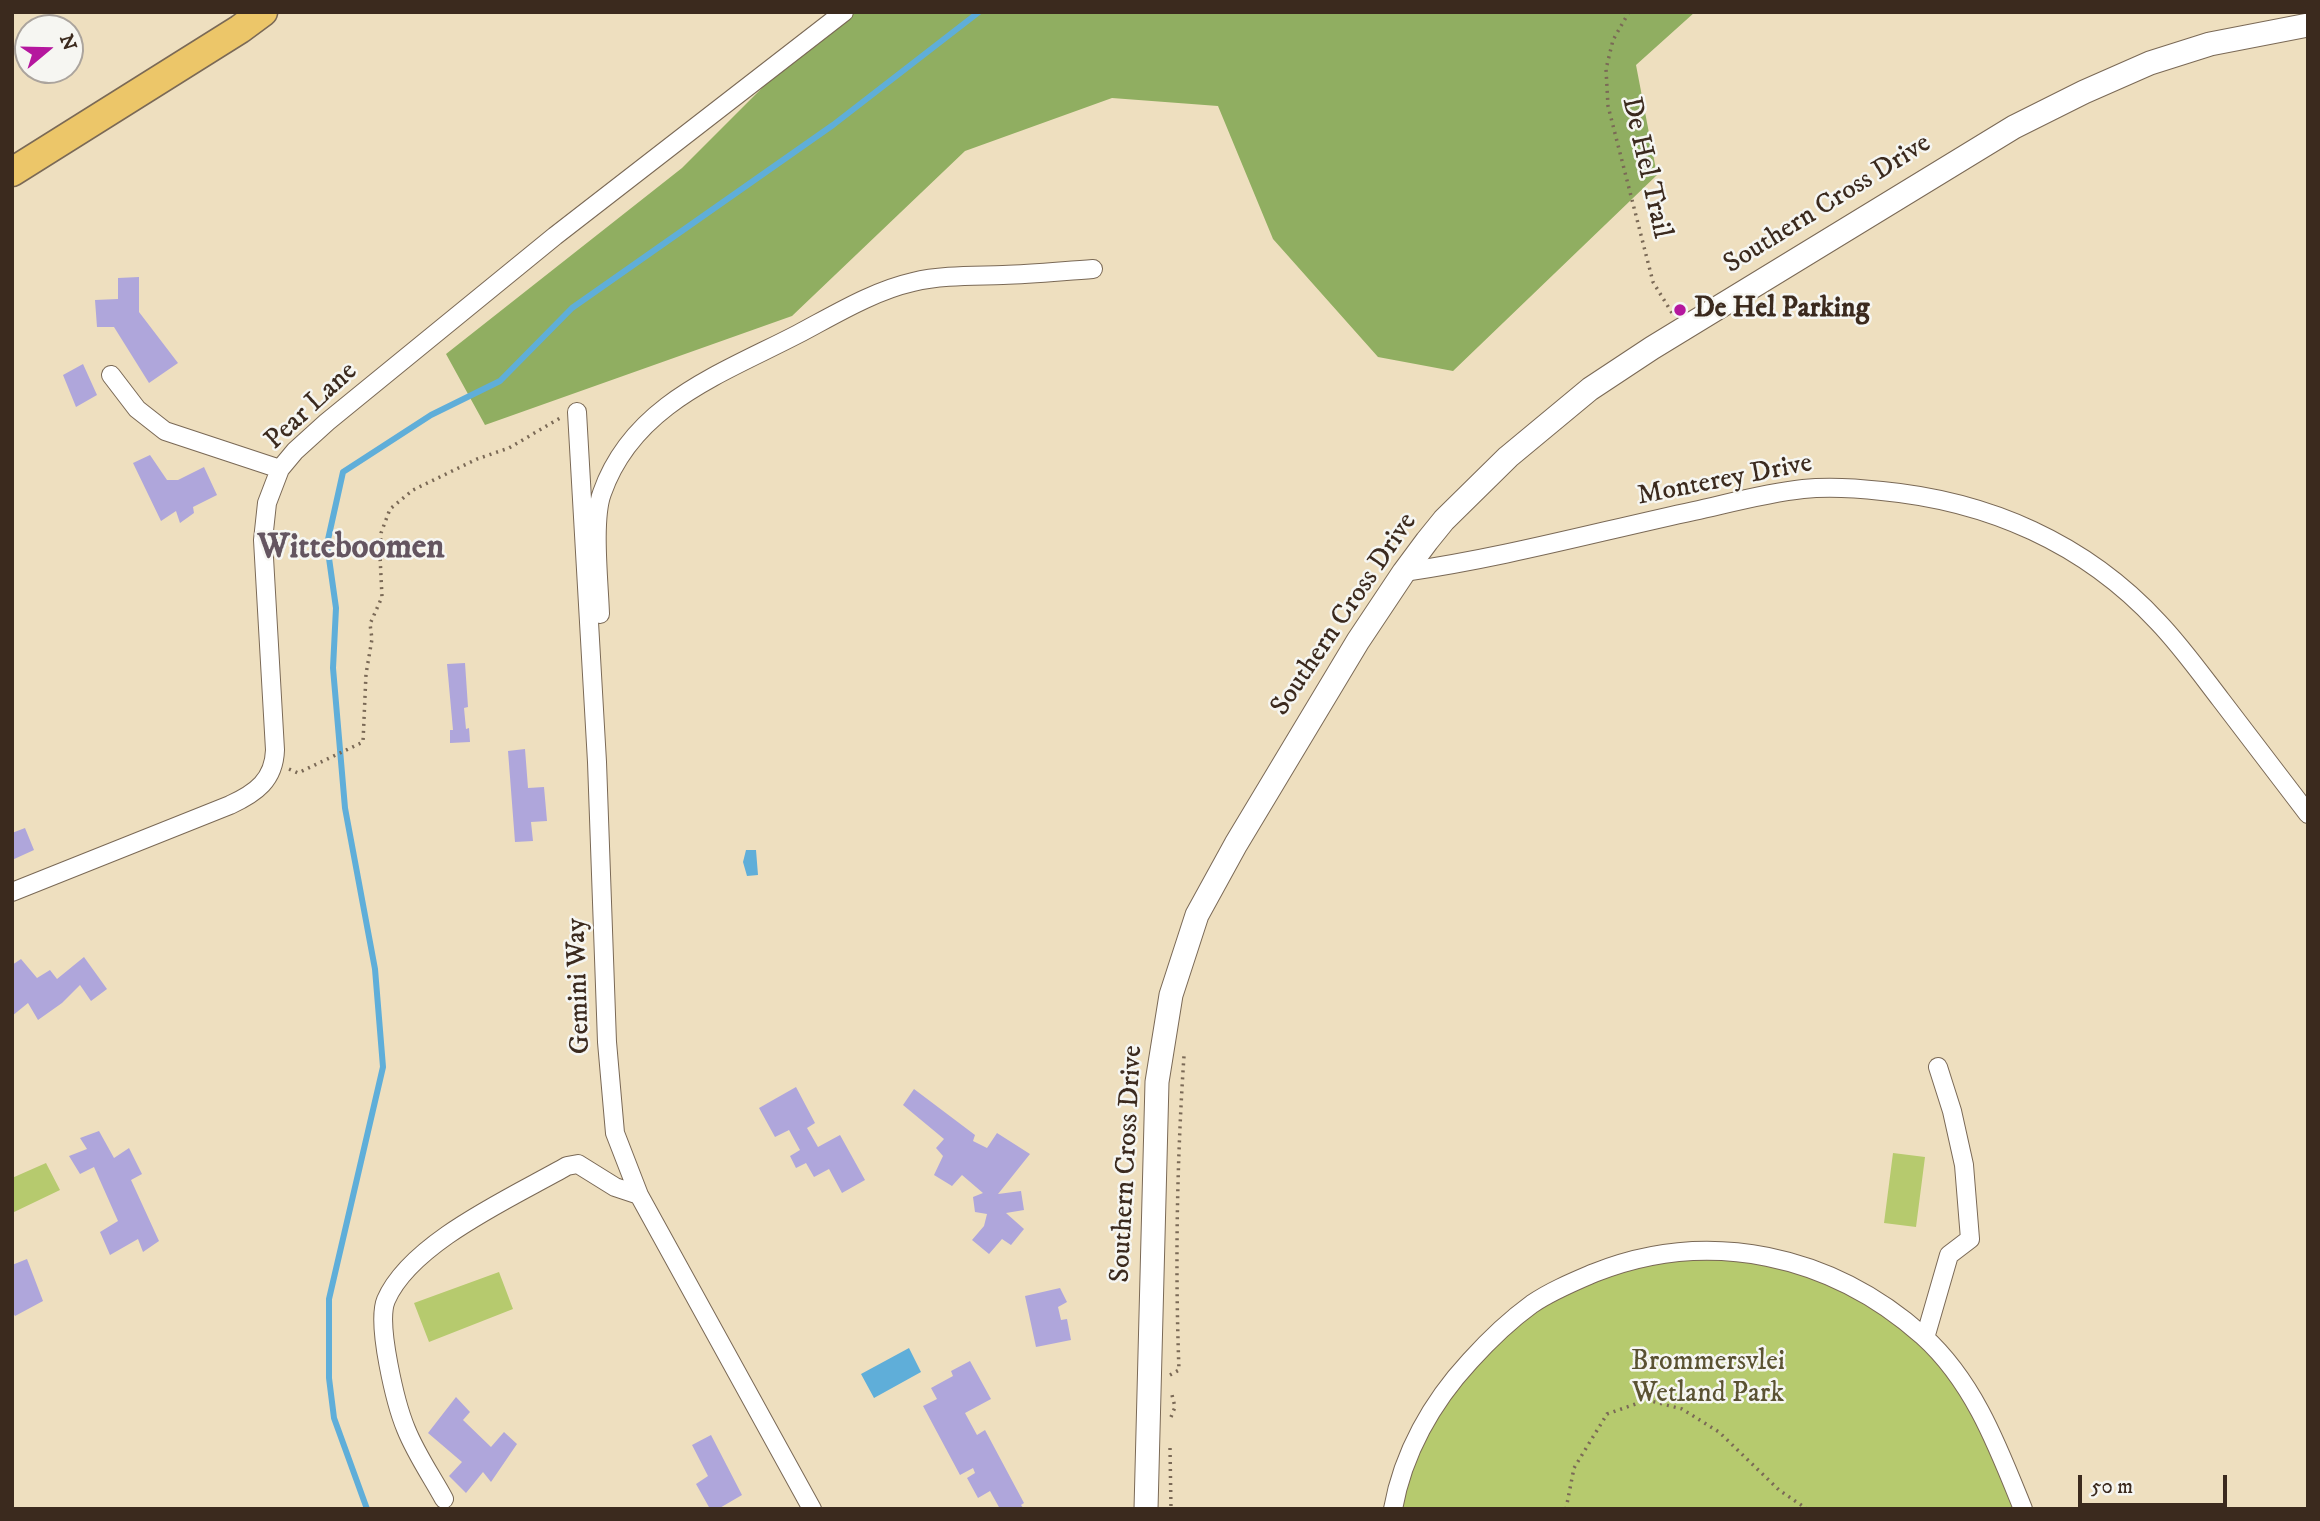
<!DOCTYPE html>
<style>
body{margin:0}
#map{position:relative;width:2320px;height:1521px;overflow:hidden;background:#eedfbf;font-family:"IM FELL DW Pica",serif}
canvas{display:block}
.frame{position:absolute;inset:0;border:14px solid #3b2a1e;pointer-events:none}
.north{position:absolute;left:14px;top:14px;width:70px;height:70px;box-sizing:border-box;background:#f6f6f2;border:2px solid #aba49d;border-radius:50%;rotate:71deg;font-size:19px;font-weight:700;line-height:28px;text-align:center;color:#3b2a1e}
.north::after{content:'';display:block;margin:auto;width:24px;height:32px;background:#b5179e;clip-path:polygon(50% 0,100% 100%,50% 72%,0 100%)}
.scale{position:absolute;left:2078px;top:1475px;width:149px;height:32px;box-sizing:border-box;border:4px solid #3b2a1e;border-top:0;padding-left:9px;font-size:21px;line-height:24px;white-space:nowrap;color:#3b2a1e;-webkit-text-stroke:5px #f6f6f2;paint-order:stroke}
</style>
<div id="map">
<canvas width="2320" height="1521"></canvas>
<div class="frame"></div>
<div class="north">N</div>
<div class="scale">50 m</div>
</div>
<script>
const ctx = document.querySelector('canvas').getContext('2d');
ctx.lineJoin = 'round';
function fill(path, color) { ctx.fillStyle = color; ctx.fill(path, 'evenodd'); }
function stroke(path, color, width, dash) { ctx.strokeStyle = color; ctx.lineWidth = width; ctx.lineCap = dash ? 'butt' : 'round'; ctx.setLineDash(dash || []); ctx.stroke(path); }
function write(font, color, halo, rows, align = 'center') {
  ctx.font = font + ' "IM FELL DW Pica",serif'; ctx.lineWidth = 5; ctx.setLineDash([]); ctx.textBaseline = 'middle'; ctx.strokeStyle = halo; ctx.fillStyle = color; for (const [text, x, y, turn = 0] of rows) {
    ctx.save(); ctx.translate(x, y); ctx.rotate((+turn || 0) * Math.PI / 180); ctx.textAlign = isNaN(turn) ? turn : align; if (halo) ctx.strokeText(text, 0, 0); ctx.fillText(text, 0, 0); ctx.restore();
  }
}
const green = new Path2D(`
 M1893,1153L1925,1157L1916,1227L1884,1223Z
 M46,1163L60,1190L12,1213V1178Z
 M1694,1252L1836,1278L1950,1364L2023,1509H1393L1438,1400L1551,1293Z
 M499,1272L513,1309L429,1342L414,1303Z`);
const forest = new Path2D(`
 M838,12H1695L1636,65L1657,175L1453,371L1378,357L1273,239L1218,106L1112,98L965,151L792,316L485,425L446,354L682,168Z`);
const water = new Path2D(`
 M746,850H756L758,875L747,876L743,862Z
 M909,1348L921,1372L874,1398L861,1374Z`);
const stream = new Path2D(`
 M367,1509L334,1418L329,1378V1299L383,1067L375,969L345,808L333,668L336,608L327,544L343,472L431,415L500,381L572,308L833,125L979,12`);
const building = new Path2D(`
 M139,277V312L178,363L149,383L114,327H97L95,300L118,299V278Z
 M83,364L97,395L76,407L63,375Z
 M150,455L167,480H178L204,467L217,495L193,507L194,513L180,523L176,511L161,521L133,463Z
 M465,663L468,707L464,708L466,729L469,728L470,742L450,743V730H453L447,664Z
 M525,749L528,788L544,787L547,821L531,822L533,841L515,842L508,751Z
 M25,828L34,850L12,860V833Z
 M84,957L107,989L91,1001L80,985L62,1003L38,1020L28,1003L12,1016V965L21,959L37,978L50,970L57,979Z
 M796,1087L815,1123L807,1128L818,1147L840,1135L865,1180L842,1193L829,1169L814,1177L806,1163L796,1168L790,1156L800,1150L789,1130L775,1137L759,1108Z
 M914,1089L975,1135L973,1141L987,1148L997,1133L1030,1154L998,1194L1021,1191L1024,1210L1006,1213L1024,1229L1011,1245L1002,1239L989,1254L972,1240L984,1226L987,1214L975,1212L973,1197L983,1193L962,1175L952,1186L934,1175L943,1156L936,1148L944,1139L903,1105Z
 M99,1131L114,1158L129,1148L142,1174L131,1180L159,1241L143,1252L138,1239L110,1255L100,1232L118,1221L94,1167L80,1174L69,1156L87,1149L80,1138Z
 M27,1259L43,1301L15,1316L12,1311V1265Z
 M1060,1288L1067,1302L1058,1307L1061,1320L1067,1319L1071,1340L1036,1347L1025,1296Z
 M970,1361L991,1399L965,1413L977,1435L985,1430L1024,1503L1021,1505L1024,1509H1000L990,1491L978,1498L967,1478L975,1473L973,1468L960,1475L923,1406L937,1399L931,1388L953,1376L951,1371Z
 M456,1397L470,1412L463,1420L491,1447L504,1432L517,1444L491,1482L483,1472L466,1493L449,1476L462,1462L428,1433Z
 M711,1435L742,1495L718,1509H710L696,1484L708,1476L692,1445Z`);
const path = new Path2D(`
 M1629,12L1613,40L1606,69L1608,106L1653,282L1672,313
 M289,769L298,773L363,742L366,674L372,639L370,624L382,597L380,556L381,533L390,509L413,490L477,459L509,448L560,418
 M1170,1375L1179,1370C1175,1265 1177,1160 1184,1056
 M1171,1417L1175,1407L1172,1395
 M1170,1448L1171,1509
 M1566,1509L1574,1468L1607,1414L1647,1400L1682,1409L1719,1432L1779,1490L1807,1509`);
const minor = new Path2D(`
 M111,375L137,409L165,431L280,469
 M577,412L597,762L607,1042L615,1133L639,1195L812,1509
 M1404,572C1502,558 1597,532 1694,511C1730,503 1766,493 1803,489C1830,486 1856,488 1882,491C1988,501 2085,543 2158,622C2181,646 2201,674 2221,700C2250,738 2279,776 2308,814
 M600,614C599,583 592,520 602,493C633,404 721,374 798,334C834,315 873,291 913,282C942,275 974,276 1003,275C1033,274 1063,271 1093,269
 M12,892L230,805C256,793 274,780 275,750L263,540L267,503L280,469L295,451L327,422L555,236L844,12
 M1925,1338L1949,1255L1970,1239L1964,1165L1952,1111L1938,1067
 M444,1499C432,1477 416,1454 406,1429C396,1405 376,1324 386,1300C411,1242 513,1197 567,1166L578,1164L615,1187L639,1195
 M1393,1509C1403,1453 1432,1402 1470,1361C1489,1340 1510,1320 1532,1304C1551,1291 1573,1282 1594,1273C1709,1227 1832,1255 1923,1336C1974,1382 1998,1447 2023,1509`);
const tertiary = new Path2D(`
 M1146,1509L1157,1082L1171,995L1197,915L1236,844L1358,641L1404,572L1427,541L1444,520L1508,457L1590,389L1652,348L2014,127L2084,92L2150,63L2210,44L2308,25`);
const primary = new Path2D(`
 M12,172L240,29L263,12`);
const markers = [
 [1680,310,7,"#b5179e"]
];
const streetNames = [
 ["De Hel Trail",1645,168,77],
 ["Southern Cross Drive",1828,205,-32],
 ["Pear Lane",312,407,-43],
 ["Monterey Drive",1725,481,-11],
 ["Southern Cross Drive",1345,615,-56],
 ["Gemini Way",580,986,-92],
 ["Southern Cross Drive",1128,1164,-87]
];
const poiNames = [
 ["De Hel Parking",1694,310]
];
const parkNames = [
 ["Brommersvlei",1708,1363],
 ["Wetland Park",1708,1395]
];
const districtNames = [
 ["Witteboomen",351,550]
];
fill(green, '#b6ca6e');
fill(forest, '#90ae61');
fill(water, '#5faed9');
stroke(stream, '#5faed9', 6);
fill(building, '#afa6db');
stroke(minor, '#7a6956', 20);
stroke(tertiary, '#7a6956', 25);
stroke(primary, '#7a6956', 31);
stroke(path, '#7a6956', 3.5, [2, 5]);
stroke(minor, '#fff', 18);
stroke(tertiary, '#fff', 23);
stroke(primary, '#ecc669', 28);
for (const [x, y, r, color] of markers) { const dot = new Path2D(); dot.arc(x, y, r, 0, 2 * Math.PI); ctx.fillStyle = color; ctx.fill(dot); stroke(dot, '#f6f6f2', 2.5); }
write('28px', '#3b2a1e', '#f6f6f2', streetNames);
write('bold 28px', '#3b2a1e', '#f6f6f2', poiNames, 'left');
write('28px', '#5a5232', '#f6f6f2', parkNames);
write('bold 35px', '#645560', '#f6f6f2', districtNames);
</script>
